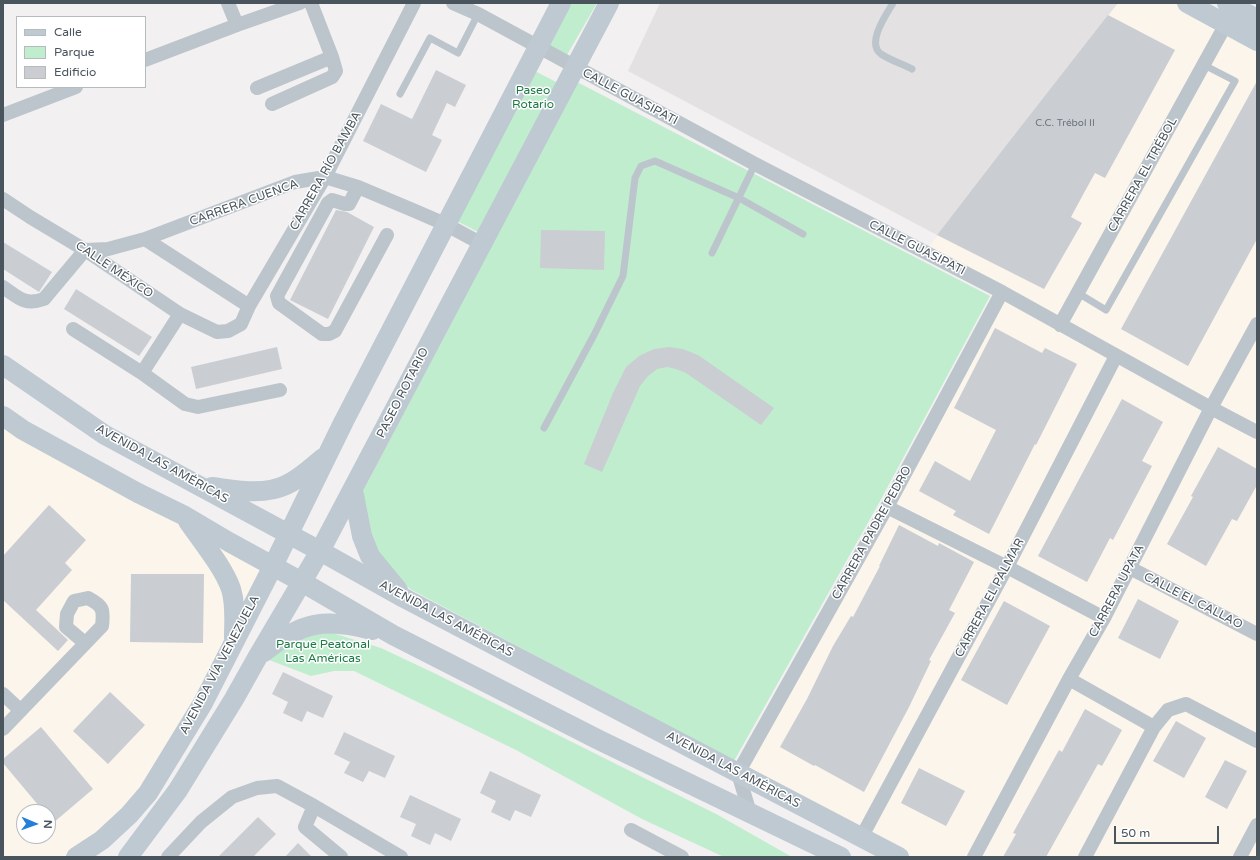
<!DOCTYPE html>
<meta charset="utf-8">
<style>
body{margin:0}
#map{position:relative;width:1260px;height:860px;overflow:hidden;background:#f2f0f0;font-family:"Varela Round",sans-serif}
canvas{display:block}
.frame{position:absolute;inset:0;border:4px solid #49545c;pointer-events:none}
.legend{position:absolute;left:16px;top:16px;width:130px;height:72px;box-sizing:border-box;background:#fff;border:1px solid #b6bbbe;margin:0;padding:5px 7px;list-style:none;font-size:12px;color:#49545c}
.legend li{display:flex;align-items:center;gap:8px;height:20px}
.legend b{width:20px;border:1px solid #b6bbbe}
.north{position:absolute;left:16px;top:804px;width:40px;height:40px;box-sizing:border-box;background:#fff;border:1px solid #b6bbbe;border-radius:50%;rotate:92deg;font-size:11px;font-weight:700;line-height:16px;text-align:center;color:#49545c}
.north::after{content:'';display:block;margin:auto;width:14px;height:18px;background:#2380d9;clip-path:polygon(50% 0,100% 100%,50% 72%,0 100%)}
.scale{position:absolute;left:1114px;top:826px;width:105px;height:18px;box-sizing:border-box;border:2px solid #49545c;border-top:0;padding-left:5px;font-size:12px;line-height:14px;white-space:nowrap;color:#49545c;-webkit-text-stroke:3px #fff;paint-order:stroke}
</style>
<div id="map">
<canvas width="1260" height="860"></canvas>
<div class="frame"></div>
<ul class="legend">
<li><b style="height:5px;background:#bec9d2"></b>Calle</li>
<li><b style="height:11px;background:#c1edcf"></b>Parque</li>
<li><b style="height:11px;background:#cacdd2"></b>Edificio</li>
</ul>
<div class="north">N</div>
<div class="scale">50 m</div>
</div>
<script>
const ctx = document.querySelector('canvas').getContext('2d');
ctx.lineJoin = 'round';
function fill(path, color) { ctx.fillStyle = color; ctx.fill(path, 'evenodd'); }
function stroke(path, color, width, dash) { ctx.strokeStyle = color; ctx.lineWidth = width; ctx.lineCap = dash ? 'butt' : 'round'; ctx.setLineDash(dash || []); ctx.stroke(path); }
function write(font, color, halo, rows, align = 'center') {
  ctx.font = font + ' "Varela Round",sans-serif'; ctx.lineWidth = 3; ctx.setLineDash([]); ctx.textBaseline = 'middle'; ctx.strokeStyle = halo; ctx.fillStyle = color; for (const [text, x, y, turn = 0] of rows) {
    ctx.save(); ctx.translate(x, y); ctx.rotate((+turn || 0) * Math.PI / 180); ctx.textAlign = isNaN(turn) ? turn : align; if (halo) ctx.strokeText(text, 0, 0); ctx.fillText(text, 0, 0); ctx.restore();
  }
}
const commercial = new Path2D(`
 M1118,3H1187L1257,41V857H899L738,773L1002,292L925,252L1004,148Z
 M3,416L273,566L148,793L76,857H3ZM24,812H48V836H24Z`);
const education = new Path2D(`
 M660,3H1118L1004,148L937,235L628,71Z`);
const green = new Path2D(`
 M571,3H597L567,55L547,46Z
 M533,70L558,83L478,232L455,220Z
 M577,82L990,296L879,503L734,761L410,589C396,573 374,552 368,531C365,518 365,504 363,491Z
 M323,630L381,648L434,673L718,815L792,857H724L642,819L516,750L354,671H334L311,676L269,660L286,642Z`);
const building = new Path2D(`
 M1108,15L1175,50L1105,178L1095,173L1085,191L1071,217L1082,223L1044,289L937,235L1004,148Z
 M436,70L466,85L455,107L447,103L432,135L442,140L426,172L363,141L381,104L412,119Z
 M1257,81V239L1188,366L1121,329Z
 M336,210L347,212L374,227L328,319L290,300Z
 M541,230L605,231L604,270L540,268Z
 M3,242L52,272L39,292L3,269Z
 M76,289L152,337L139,356L64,309Z
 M995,328L1042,353L1045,348L1077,364L1036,445L1035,444L989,534L953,515L956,511L919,491L935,461L970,481L996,430L954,408Z
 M277,347L282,369L196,389L191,367Z
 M669,347L683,349L698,355L774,408L761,425L686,373L676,369L667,367L657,369L648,376L640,386L602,472L584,464L613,393L626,367L639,356L654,349Z
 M1122,399L1163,422L1142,461L1152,466L1113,540L1110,538L1087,582L1038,556Z
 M1218,447L1257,469V485L1237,521L1232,519L1206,566L1167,544L1193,497L1191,496Z
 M49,505L86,540L65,563L72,570L36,610L68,640L58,651L3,600V556Z
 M899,525L938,546L939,543L974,562L949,610L955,613L929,660L931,661L909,707L864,792L815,765L814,766L780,747L807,699L833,646L851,616L853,617L880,566H879Z
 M131,574H204L203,643L130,642Z
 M1138,599L1179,621L1160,659L1118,638Z
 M1004,601L1050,626L1007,705L961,680Z
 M283,672L333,696L323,718L307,711L302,722L283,713L288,702L272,694Z
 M110,692L145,725L108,764L73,731Z
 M1085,709L1122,730L1102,766L1098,764L1046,857H1003L1016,834L1013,833L1059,750L1062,752Z
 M1176,721L1206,738L1184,778L1153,761Z
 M41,727L93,789L53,823L48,817V812H44L3,763V759Z
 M344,732L395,756L385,778L369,771L363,782L344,773L350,762L334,754Z
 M1225,760L1247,771L1227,809L1205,797Z
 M919,768L965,791L946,826L901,803Z
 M490,771L541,795L531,817L515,810L510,821L491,812L496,801L480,793Z
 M410,795L461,819L451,841L435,833L430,845L411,836L416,824L400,817Z
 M258,817L276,834L253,857H218Z
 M298,843L312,857H285Z`);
const lane = new Path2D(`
 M893,3C886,15 866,43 881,54C890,60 902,64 912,69
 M400,94L430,38L458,53L478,14
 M712,253L755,164
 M1078,293L1106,310L1235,81L1204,65
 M544,428L594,335L623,276L635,178L641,166L655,161L739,198L803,234`);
const street = new Path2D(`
 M228,3L237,25
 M453,3L478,14L537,46L755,164L1002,292L1211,408L1257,432
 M145,60L237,25L300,3
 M257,88L332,57
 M272,104L332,77L336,71L332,57L311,3
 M3,115L76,87
 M358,187L349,204H345L332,200L328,203L277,296L279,303L322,334H329L335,331L387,235
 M3,199L30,217L85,250L180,314L217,332L228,331L241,324L249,306L325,177L414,3
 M145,239L249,306
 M3,287C18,297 24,306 44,299L85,250L108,249L145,239L295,182L325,177L358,187L415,211L445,224L482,244
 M180,314L142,373L185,404L198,407L280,390
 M1060,325L1226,24
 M73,329L142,373
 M887,507L1007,567L1104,618
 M1130,568L1257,634
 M1069,679L1154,727
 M3,694L20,710
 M3,729L102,626C104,609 103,606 88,598L74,601L67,614L66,627L85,643
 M314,806L305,827L341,857
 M750,813L738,773L887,507L1002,292
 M631,830L682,857
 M861,838L1007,567L1116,356
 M168,857L201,822L232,797L257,788L277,786L314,806L401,857
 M974,857L1069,679L1104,618L1211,408L1257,324
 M1085,857L1154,727L1168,710L1186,704L1257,741
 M1240,857L1257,825`);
const secondary = new Path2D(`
 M1187,3L1257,41
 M1227,3L1257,19
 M3,365L105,435L320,551L404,598L899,857
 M3,416L23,430L138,493L185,516L229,542L302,582L393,635L599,740L841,857
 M212,487C236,490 263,496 286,485C300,479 312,467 323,458
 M353,490L362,536L370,556L398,590
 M188,521C201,540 224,568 231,589C236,605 234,622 234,638
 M264,652C302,621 326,618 372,630
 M76,857L102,840L129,815L148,793L203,703L273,566L344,421L561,3
 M128,857L178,790L234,699L257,658L320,551L609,3`);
const numberNames = [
 ["C.C. Trébol II",1065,123]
];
const parkNames = [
 ["Paseo",533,91],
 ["Rotario",533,105],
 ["Parque Peatonal",323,645],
 ["Las Américas",323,659]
];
const streetNames = [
 ["CALLE GUASIPATI",630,97,28],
 ["CARRERA RÍO BAMBA",326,171,-61],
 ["CARRERA EL TRÉBOL",1143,175,-61],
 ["CARRERA CUENCA",244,203,-20],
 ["CALLE GUASIPATI",917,248,27],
 ["CALLE MÉXICO",114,270,34],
 ["PASEO ROTARIO",403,393,-63],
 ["AVENIDA LAS AMÉRICAS",162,464,29],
 ["CARRERA PADRE PEDRO",872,533,-61],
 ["CARRERA UPATA",1117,591,-62],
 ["CARRERA EL PALMAR",990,598,-62],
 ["CALLE EL CALLAO",1193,601,27],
 ["AVENIDA LAS AMÉRICAS",446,619,28],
 ["AVENIDA VÍA VENEZUELA",220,665,-62],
 ["AVENIDA LAS AMÉRICAS",733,770,28]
];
fill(commercial, '#fbf5eb');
fill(education, '#e3e1e1');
fill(green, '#c1edcf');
fill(building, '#cacdd2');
stroke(lane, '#bcc5cc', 7);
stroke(street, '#bcc5cc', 14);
stroke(secondary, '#bec9d2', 20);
write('10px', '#69727a', null, numberNames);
write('12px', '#1c7a45', '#fff', parkNames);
write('12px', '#49545c', '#fff', streetNames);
</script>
